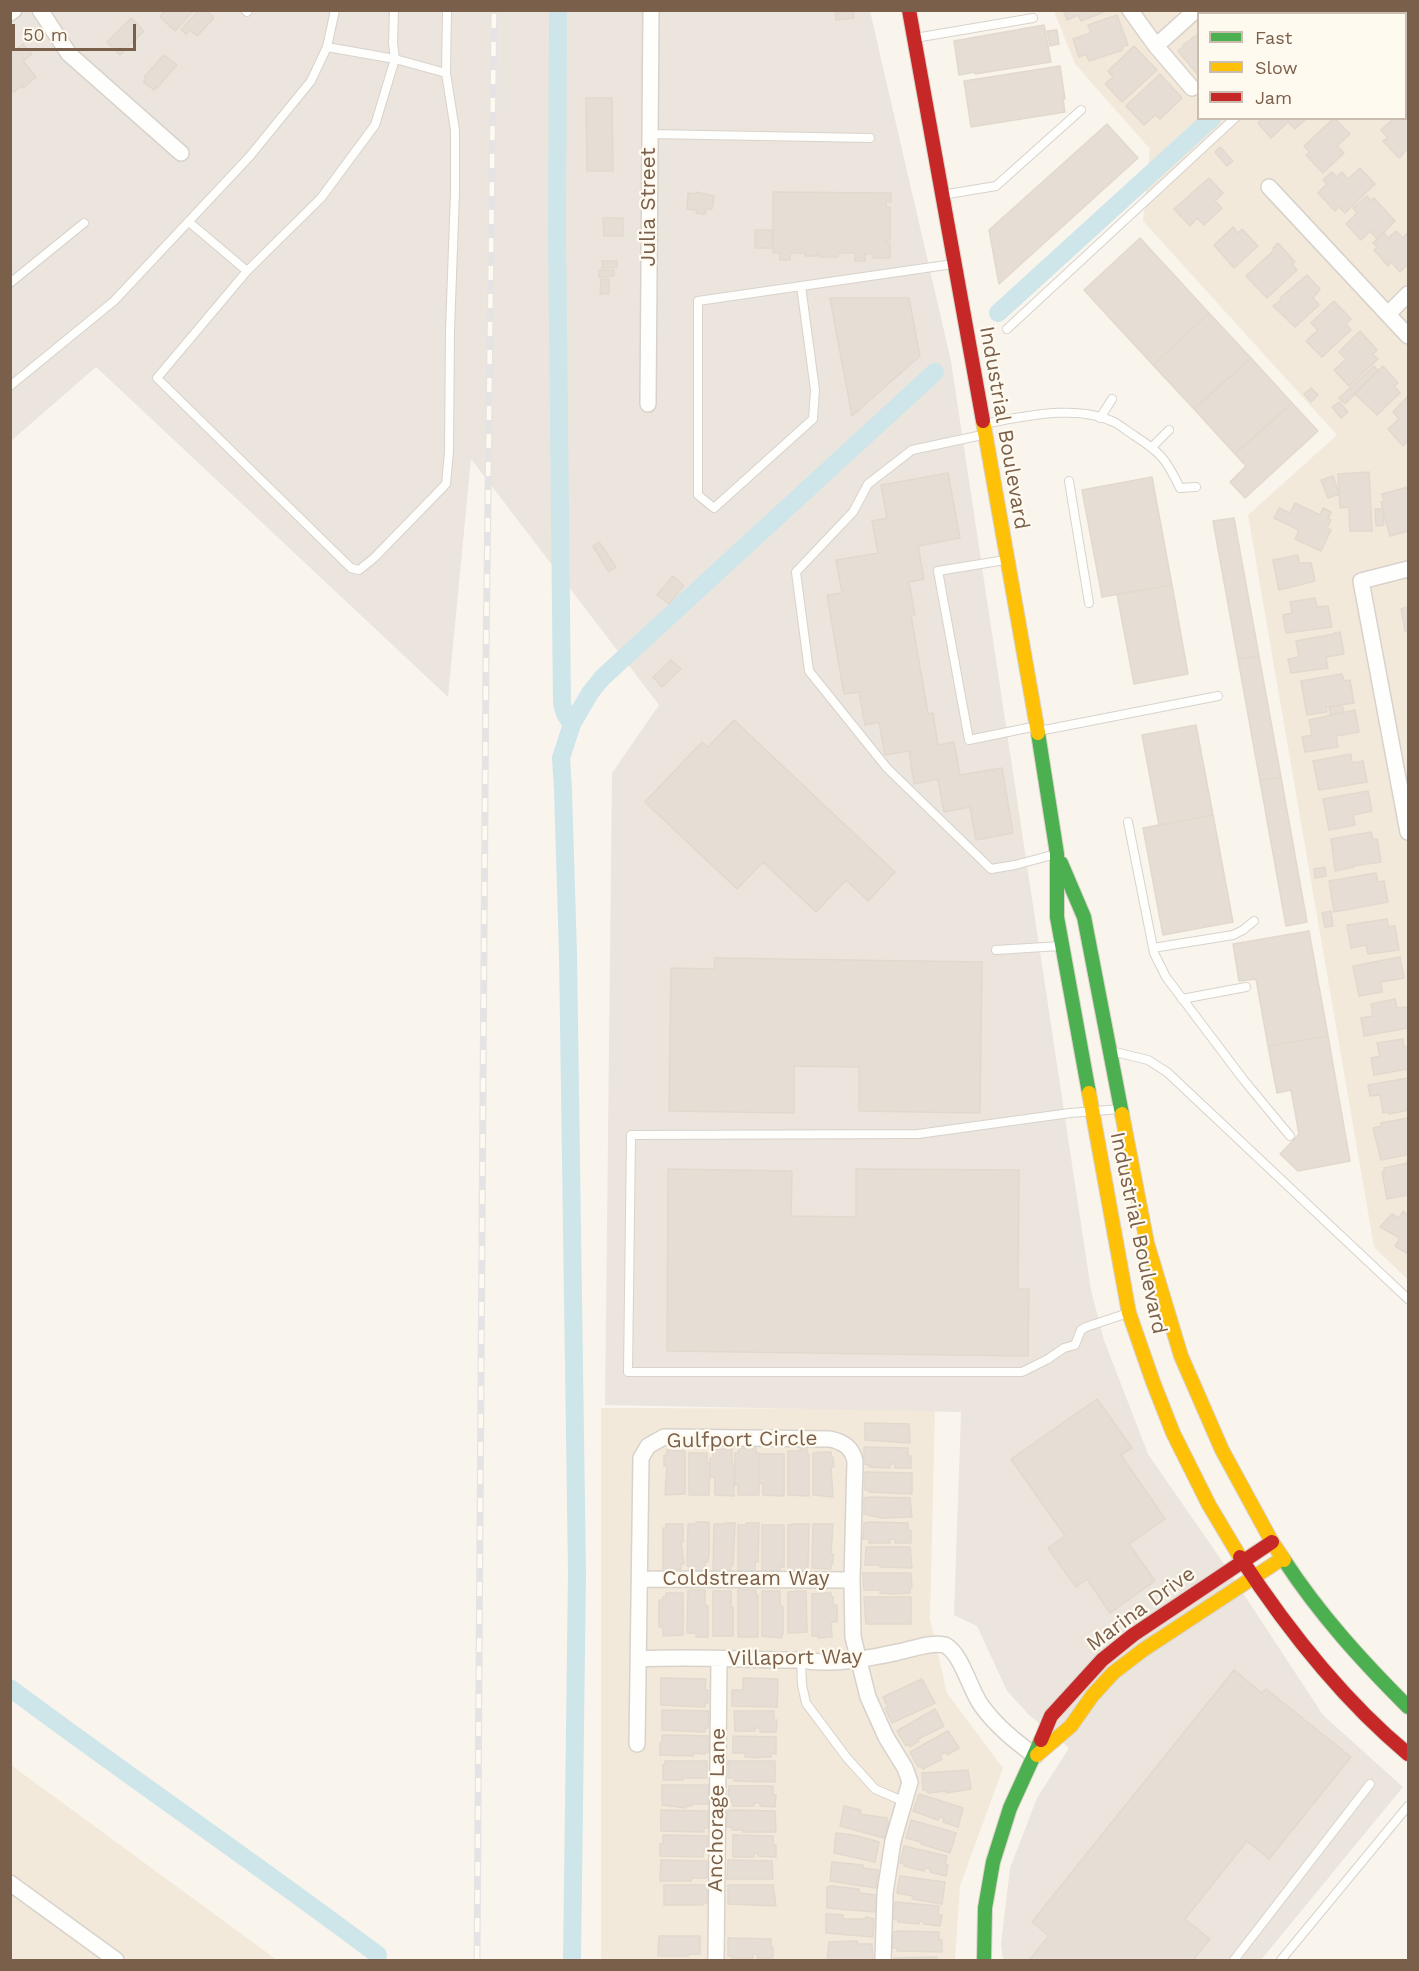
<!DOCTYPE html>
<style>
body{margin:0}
#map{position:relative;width:1419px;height:1971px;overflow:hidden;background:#f9f5ed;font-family:"Work Sans",sans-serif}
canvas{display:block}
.frame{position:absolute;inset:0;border:12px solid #7a5f4a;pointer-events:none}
.legend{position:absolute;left:1197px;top:12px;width:210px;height:108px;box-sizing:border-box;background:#fffaf0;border:2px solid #cabcae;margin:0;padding:8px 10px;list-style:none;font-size:18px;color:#7a5f4a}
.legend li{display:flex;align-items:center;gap:12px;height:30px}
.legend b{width:30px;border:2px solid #cabcae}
.scale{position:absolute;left:12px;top:24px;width:124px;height:27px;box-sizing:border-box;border:3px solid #7a5f4a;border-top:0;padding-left:8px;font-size:18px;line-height:21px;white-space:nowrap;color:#7a5f4a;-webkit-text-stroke:4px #fffaf0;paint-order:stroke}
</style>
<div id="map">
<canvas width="1419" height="1971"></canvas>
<div class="frame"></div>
<ul class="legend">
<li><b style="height:8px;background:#4caf50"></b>Fast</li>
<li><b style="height:8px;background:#ffc107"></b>Slow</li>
<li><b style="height:8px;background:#c62828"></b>Jam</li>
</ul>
<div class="scale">50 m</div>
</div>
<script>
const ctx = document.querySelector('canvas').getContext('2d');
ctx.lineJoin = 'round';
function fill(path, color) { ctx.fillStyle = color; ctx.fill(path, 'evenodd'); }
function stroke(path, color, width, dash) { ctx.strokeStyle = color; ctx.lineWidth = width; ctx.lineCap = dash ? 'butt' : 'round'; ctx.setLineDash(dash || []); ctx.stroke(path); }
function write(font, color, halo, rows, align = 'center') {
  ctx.font = font + ' "Work Sans",sans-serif'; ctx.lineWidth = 4.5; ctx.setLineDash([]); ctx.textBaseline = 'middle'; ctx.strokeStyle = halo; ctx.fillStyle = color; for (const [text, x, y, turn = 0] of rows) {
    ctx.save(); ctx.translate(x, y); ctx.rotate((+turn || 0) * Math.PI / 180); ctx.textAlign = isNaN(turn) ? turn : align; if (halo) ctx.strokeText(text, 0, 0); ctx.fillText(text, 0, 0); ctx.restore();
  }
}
const residential = new Path2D(`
 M1054,11H1408V1280L1374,1247L1248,515L1337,435L1143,221L1150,149L1075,64ZM1198,14H1406V118H1198Z
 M601,1408L935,1409L930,1619L947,1693L1003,1768L960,1886L955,1960H601Z
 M11,1765L277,1960H11Z`);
const industrial = new Path2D(`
 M11,11H870L951,361L1091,1290L1104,1340L1148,1454L1220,1558L1323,1715L1403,1787L1261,1960H1003L1001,1944L1010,1868L1037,1798L1069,1748L1029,1715L1007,1691L977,1626L954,1615L961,1412L605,1405L612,773L659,705L471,459L448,697L96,367L11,441Z`);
const canal = new Path2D(`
 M558,10L557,233L562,704L565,714L572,724
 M1328,14L1331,10
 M998,313L1212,118
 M10,1688C132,1779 257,1864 378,1955
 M572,1960L577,1573L568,954L563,790L561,758L572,724L590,693L602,678L935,372`);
const building = new Path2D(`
 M165,10H194L175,31L160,17Z
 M199,10H206L214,18L197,36L190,30L186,34L181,30Z
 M1063,10H1109L1081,21L1078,15L1067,20Z
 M1241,10H1278L1281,14H1244Z
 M853,11L854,18L836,20L835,13Z
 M1117,15L1128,45L1122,47L1123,50L1089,61L1086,54L1079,57L1073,39L1091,33L1088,25Z
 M131,18L144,31L120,55L107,42Z
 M1044,25L1051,62L975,74V72L959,75L954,41Z
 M1057,30L1059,44L1050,46L1047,31Z
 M1198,34V75L1178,51L1184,46L1183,45Z
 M23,44L32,54L23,61L36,77L23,88L22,86L14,92L10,88V54Z
 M1134,46L1157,70L1122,102L1105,84L1113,77L1108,71Z
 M164,55L177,65L157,88L156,87L154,90L143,82L146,79L144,77Z
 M1060,66L1065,99H1063L1065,112L971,127L964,81Z
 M1160,74L1182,98L1160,119L1155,115L1144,125L1126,106Z
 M586,98H612L613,171H587Z
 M1406,115L1408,117V148L1399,158L1383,141L1388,138L1381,130L1394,118H1406Z
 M1263,118H1307L1295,129L1288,122L1271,138L1258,123Z
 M1334,118L1350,134L1337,146L1344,153L1323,173L1306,155L1310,152L1304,146Z
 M1107,124L1138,158L999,284L989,230Z
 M1220,147L1233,161L1227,166L1215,152Z
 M1360,168L1375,184L1345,213L1339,207L1335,211L1318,193L1327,184L1323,180L1332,172L1337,177L1342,172L1348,179Z
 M1209,178L1223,193L1215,201L1222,208L1204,225L1197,218L1190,226L1174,209Z
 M696,192L714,196L712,209H706L705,214L696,213L697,210L687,209L688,193L696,194Z
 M773,192L891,193V202H886V207H890V240H887L886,243H890V258H873V254H865V261H855V253H838V257H820L819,253H817V256H805V253H790V260H780V253H773Z
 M1367,196L1371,201L1374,198L1395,221L1377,239L1370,231L1361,240L1346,224L1357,213L1353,208Z
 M603,218H623V236H604Z
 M1233,227L1238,233L1242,229L1258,246L1234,268L1214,245Z
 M755,230H772L773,248H755Z
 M1396,231L1403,238L1408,232V264L1400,272L1391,262L1388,266L1374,250L1377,247L1373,243L1384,233L1388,238Z
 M1140,238L1209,313L1153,365L1084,290Z
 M1278,243L1295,262L1292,264L1297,270L1267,298L1246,276L1274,250L1273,248Z
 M602,261H617V267L602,268Z
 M599,270H614V276L599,277Z
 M1307,275L1320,289L1313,298L1319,305L1295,327L1273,306L1281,300L1280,298Z
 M601,279H609V294H600Z
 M830,298H909L920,356L852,416Z
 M1334,301L1351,319L1346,324L1351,330L1322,357L1306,341L1318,330L1311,323Z
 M1209,313L1251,358L1194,409L1153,365Z
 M1360,331L1377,350L1373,354L1378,359L1349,386L1334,370L1346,359L1339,352Z
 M1251,358L1292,403L1235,454L1194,409Z
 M1374,366L1378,371L1345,404L1339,398Z
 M1383,366L1398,383L1394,386L1400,393L1377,415L1354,393Z
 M1311,388L1318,395L1311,402L1304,394Z
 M1408,396V440L1403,446L1388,429L1399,419L1393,412Z
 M1339,402L1348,412L1341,418L1332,407Z
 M1292,403L1318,431L1245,498L1230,482L1246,466L1235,454Z
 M1369,472L1372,531H1350L1349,507L1340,508L1338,474Z
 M948,473L960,538L918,546L924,579L909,582L915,615H911L928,714L933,713L938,745L954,742L960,775L1002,768L1013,833L976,840L970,807L944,812L938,779L914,784L909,751L885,755L879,722L865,725L859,692L844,694L827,595L842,593L836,560L878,553L872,521L887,518L881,485Z
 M1333,476L1339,494L1328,498L1321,480Z
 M1152,477L1172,585L1102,597L1082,490Z
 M1408,487V531L1390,536L1381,502L1384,501L1382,494Z
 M1295,503L1320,515L1323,508L1331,512L1328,519L1331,520L1327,528L1331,530L1321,551L1295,539L1299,530L1274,518L1279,508L1290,513Z
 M1375,509H1383L1384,525L1376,526Z
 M1234,518L1259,656L1238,659L1213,521Z
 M599,542L616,567L609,572L593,546Z
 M1298,555L1299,563H1311L1315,581L1279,590L1273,560Z
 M673,576L684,586L669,604L657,595Z
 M1172,585L1188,674L1134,684L1117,594Z
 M1315,598L1317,607L1328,606L1332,627L1286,633L1283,615L1292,613L1290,602Z
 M1408,607V630L1405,631L1401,609Z
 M1340,632L1344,654L1326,657L1328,668L1291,673L1288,659L1299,657L1296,641L1334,634V633Z
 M1259,656L1281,777L1260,781L1238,659Z
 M671,660L681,669L662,687L653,677Z
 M1342,674L1344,681L1350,680L1354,703L1326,707L1327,712L1307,715L1301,681Z
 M1342,705L1344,712L1330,714L1329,707Z
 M1355,710L1359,732L1336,736L1338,747L1305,752L1302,737L1312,735L1309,720Z
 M734,720L895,872L868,901L846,880L816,912L763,862L737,889L645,802L702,742L708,747Z
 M1196,725L1213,815L1159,825L1142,735Z
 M1351,754L1352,763L1363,761L1367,782L1319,790L1313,761Z
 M1281,777L1307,922L1286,926L1260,781Z
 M1368,791L1372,811L1353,815L1355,825L1329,830L1323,799Z
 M1213,815L1233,922L1163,935L1143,828Z
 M1371,832L1373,839H1377L1381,862L1353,866L1354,867L1335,871L1331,839Z
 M1325,867L1326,876L1315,878L1314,869Z
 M1376,873L1378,882L1384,881L1388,902L1334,912L1329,881Z
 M1331,911L1333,926L1325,927L1322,913Z
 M1387,919L1388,927L1395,926L1399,950L1368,954L1366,945L1351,948L1347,925Z
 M1309,931L1328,1036L1268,1046L1256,979L1239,981L1233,944Z
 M1400,957L1404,978L1381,982L1382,992L1359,996L1353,966Z
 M715,958L982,962L980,1113L859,1111V1067L794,1066V1113L669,1111L671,968L714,969Z
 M1395,999L1397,1008L1408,1007V1028L1364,1036L1361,1018L1373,1016L1371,1004Z
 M1328,1036L1350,1161L1298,1171L1280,1154L1299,1134L1291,1090L1277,1093L1268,1046Z
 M1403,1039L1404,1047H1408V1069L1374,1075L1371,1058L1380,1056L1377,1043Z
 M1408,1078V1110L1389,1114L1388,1112L1383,1113L1380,1095L1370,1096L1368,1085Z
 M1408,1118V1150H1405L1406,1155L1381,1160L1373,1128L1382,1126L1381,1123Z
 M1408,1163V1195L1387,1199L1382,1172H1384V1168Z
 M668,1169L792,1171L791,1216L856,1217V1169L1019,1170L1018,1289H1029L1028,1356L667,1351Z
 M1403,1211L1408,1215V1254L1395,1246L1400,1238L1380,1227L1392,1214L1399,1218Z
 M1097,1399L1132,1448L1121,1455L1165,1519L1129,1544L1155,1581L1110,1613L1087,1579L1076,1587L1048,1548L1065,1536L1011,1459Z
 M865,1423L909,1424L910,1443L865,1440Z
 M864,1447L908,1448V1456H911V1468H895V1464H890V1468L869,1467V1465L864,1464Z
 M739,1448H756V1453H759V1495H738V1485H735V1453H738Z
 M725,1449H732V1464H734V1496L715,1495V1477H710V1458H713V1450Z
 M800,1449H807V1454H809V1496L788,1495V1451H800Z
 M667,1450L685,1451V1494L665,1495L667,1466H664V1455L667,1456Z
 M821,1452H831V1457H833L834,1467H831L833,1497L813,1495V1453Z
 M689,1453H707V1463H710L709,1495H689Z
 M759,1454H784V1496L763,1495V1484L759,1483Z
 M865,1472L912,1473V1494L869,1492V1490H865Z
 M870,1497L910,1498L912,1517L881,1518L864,1514V1498Z
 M696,1522H709V1554L708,1562H705V1571H689V1566H687L688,1524H696Z
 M869,1522L908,1523V1530L911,1531V1543H895V1540L890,1539V1543H869V1539H863L864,1523Z
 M725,1523H735L733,1565H731V1570H713L714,1524H725Z
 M746,1523H759L758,1562H755V1572H738V1525H746Z
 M666,1524H683V1542H681L684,1564H681V1569H663V1528H666Z
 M796,1524H809L808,1567H805L806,1571H788V1525Z
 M813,1524H833L831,1554H833V1564H831V1569L812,1568Z
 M762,1525H784V1567H780V1571H762Z
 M866,1547H910L912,1568L880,1567V1565H865Z
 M863,1573H911L912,1588H910V1593L895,1594L880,1593V1590H864Z
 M688,1590H705V1605L708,1606V1637H696V1633H687Z
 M738,1590H756V1595H758V1637H738Z
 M713,1591H731V1607H733V1636H713Z
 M762,1591H780V1606L783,1607V1634L781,1635L782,1638L762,1636Z
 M798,1591H806L807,1632L788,1633V1592Z
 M666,1593H683V1635L663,1636V1627H659V1600H663V1597H666Z
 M824,1593H831V1597H833V1605H837V1622H831L832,1637L818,1638V1636H812V1594Z
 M864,1597H911V1624H866Z
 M1234,1670L1262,1693L1266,1689L1351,1757L1269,1859L1247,1841L1185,1919L1210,1939L1193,1960H1032L1030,1959L1049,1936L1032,1922Z
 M661,1678L706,1679L705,1690H708V1703H705V1707L661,1705Z
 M743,1678L778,1679L777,1707L732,1706V1690H743Z
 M922,1679L935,1703L892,1723L885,1708H888L883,1697Z
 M935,1709L944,1726L918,1739L919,1741L910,1747L909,1744L906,1746L897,1731Z
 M662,1710L709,1711L708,1728H705V1732L662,1730Z
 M734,1711H774V1720H777L776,1732H760V1728H755V1731H735Z
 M948,1731L959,1748L947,1755L946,1752L940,1755L942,1759L923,1769L921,1766L918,1767L910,1752Z
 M664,1735L709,1736V1752H705V1754L693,1753V1756L660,1755V1743H662V1736Z
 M733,1736L776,1737V1754L771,1753V1757H760V1758L745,1757V1753H733Z
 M665,1761H707V1778H682L683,1780H663V1765H665Z
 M728,1761H775V1782L734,1781V1778H728Z
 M968,1770L971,1789L946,1793L947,1791L928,1793L927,1790H923L922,1773Z
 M662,1785H709V1804H692V1806H686V1808L662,1805Z
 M729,1786H773V1795H776L775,1807L760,1806V1803H754V1806H733V1802H728Z
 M919,1794L963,1808L958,1827L943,1822L944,1818L939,1817L938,1820L913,1811Z
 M844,1806L861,1810L860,1814L887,1818L886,1821L889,1822L884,1838L840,1826Z
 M661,1810L708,1811V1828H704V1832L661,1831Z
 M732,1810L775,1811L776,1832H743L744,1830H732V1827H727V1811Z
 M911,1820L956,1833L950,1853L921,1844L922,1842L906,1838Z
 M836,1833L853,1835L879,1842L875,1862L834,1853Z
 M663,1835L707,1836V1852H703V1857L660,1856V1844H663Z
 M733,1835L773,1836V1844L776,1845V1857L758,1856V1853H754V1857H733Z
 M904,1846L947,1856L945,1864L948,1865L946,1876L930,1872L931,1869L925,1868L924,1871L904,1866L905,1864L900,1863Z
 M661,1860L707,1861V1878H692L691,1881H660Z
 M728,1860L772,1861L773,1879H727Z
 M832,1862L863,1865V1868L878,1870L876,1888L830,1881Z
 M900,1876L945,1882L942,1904L912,1899L913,1896L897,1893Z
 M664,1885H707V1903H703V1905H664Z
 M728,1885H773L776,1906L728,1904Z
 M831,1886L859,1889V1893L877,1895L875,1912L827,1908V1887Z
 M895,1902L939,1906L938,1915H942L940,1926L924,1924V1922L919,1921V1924L898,1922V1920L893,1919Z
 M826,1914L843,1915V1919H866V1917L874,1919L873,1937L826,1933Z
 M898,1931L939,1932V1940H942V1952L897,1951V1948H892L893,1932Z
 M659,1936H700V1954H689L688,1956H658Z
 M728,1938L771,1939V1947H773V1958H757L758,1954H753V1958H732V1956H728Z
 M857,1941V1944H872L873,1960H827L829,1942Z
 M937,1957V1960H894V1958Z`);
const lane = new Path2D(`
 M245,10L247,12
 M394,10L393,43L395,59L446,73
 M1349,14L1352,10
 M915,38L1033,18
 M650,134L870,138
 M942,195L996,186L1081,110
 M189,222L247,271L157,378L351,568L359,570L374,558L446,484L449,452L450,330L455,192V130L446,73L447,10
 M247,271L321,198L375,125L395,59L327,47
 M10,283L84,223
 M801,286L815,390L813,419L714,508L698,495V301L953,264
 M1007,329L1235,118
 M10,386L114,301L250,156L311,81L327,47L335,10
 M1100,418L1112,399
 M983,424C1023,417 1078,403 1116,423C1122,427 1129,432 1135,436C1161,453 1166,459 1180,488L1196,487
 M982,435L912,450L868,484L853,512L796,572L809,671L887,768L991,869L1015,865L1056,854
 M1152,447L1169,430
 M1069,481L1089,603
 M1005,560L938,571L969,740L1037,726
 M1039,731L1218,696
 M1128,822L1154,953L1166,977L1243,1079L1290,1136
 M1153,948L1233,935L1243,930L1254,921
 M996,950L1060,946
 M1182,999L1246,987
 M1111,1051L1148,1060L1167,1072L1408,1299
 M1120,1109L1070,1113L918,1134L631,1135L628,1372H1022L1048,1359L1064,1348L1075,1345L1081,1330L1086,1327L1128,1313
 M801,1660L802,1685L806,1703L847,1758L875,1789L905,1802
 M1234,1960L1370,1784
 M1281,1960L1408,1806`);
const street = new Path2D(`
 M40,10L69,54L181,153
 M1130,10L1156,46L1192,88
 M10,13L14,10
 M1156,46L1196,10
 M1269,187L1408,336
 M1388,314L1408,294
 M648,404L651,10
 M1408,569L1361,581L1408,832
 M640,1579L852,1580
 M639,1659C693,1656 747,1660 801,1660C835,1666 870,1658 903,1651C916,1648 932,1642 945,1645C962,1654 969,1688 981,1705C996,1726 1015,1741 1035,1756
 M637,1744L641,1458L648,1446L664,1437L830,1439C843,1442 852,1447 855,1461L852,1580L853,1637L868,1697L886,1737L905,1768L910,1782L893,1841L885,1893L883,1960
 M10,1883L116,1960
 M716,1960L719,1659`);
const fast = new Path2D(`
 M1038,733L1057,854V917L1089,1093
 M1061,863L1084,917L1122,1114
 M1284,1560C1320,1615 1362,1661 1408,1707
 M984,1960L985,1908L993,1862L1010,1808L1041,1740`);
const slow = new Path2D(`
 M983,421L1038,733
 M1089,1093L1129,1313L1153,1382L1173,1433L1209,1505L1240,1557
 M1122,1114L1147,1243L1181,1356L1222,1450L1272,1542L1284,1560
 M1037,1755L1071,1726L1092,1696L1113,1673L1143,1650L1283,1558`);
const jam = new Path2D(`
 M909,10L983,421
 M1240,1557C1287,1629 1342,1699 1408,1754
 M1041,1740L1051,1716L1102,1660L1133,1635L1272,1542`);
const rail = new Path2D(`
 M477,1960L486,657L494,10`);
const streetNames = [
 ["Julia Street",649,207,-90],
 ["Industrial Boulevard",1004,428,80],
 ["Industrial Boulevard",1138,1233,78],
 ["Gulfport Circle",742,1440,-1],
 ["Coldstream Way",746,1579],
 ["Marina Drive",1141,1609,-36],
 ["Villaport Way",795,1658,-1],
 ["Anchorage Lane",717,1810,-89]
];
fill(residential, '#f2e9da');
fill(industrial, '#ece5dd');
stroke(canal, '#cee5ea', 18);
fill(building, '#e6ded4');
stroke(building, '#e2d9ce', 1.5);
stroke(lane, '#d8d2cb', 10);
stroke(street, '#d8d2cb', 18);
stroke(fast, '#d9d2c9', 16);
stroke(slow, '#d9d2c9', 16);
stroke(jam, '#d9d2c9', 16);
stroke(lane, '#fefefc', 8);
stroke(street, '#fefefc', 15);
stroke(fast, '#4caf50', 14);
stroke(slow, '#ffc107', 14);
stroke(jam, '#c62828', 14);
stroke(rail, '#e6e3e5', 7);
stroke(rail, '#fffaf0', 4.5, [14]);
write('21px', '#7a5f4a', '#fffaf0', streetNames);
</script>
